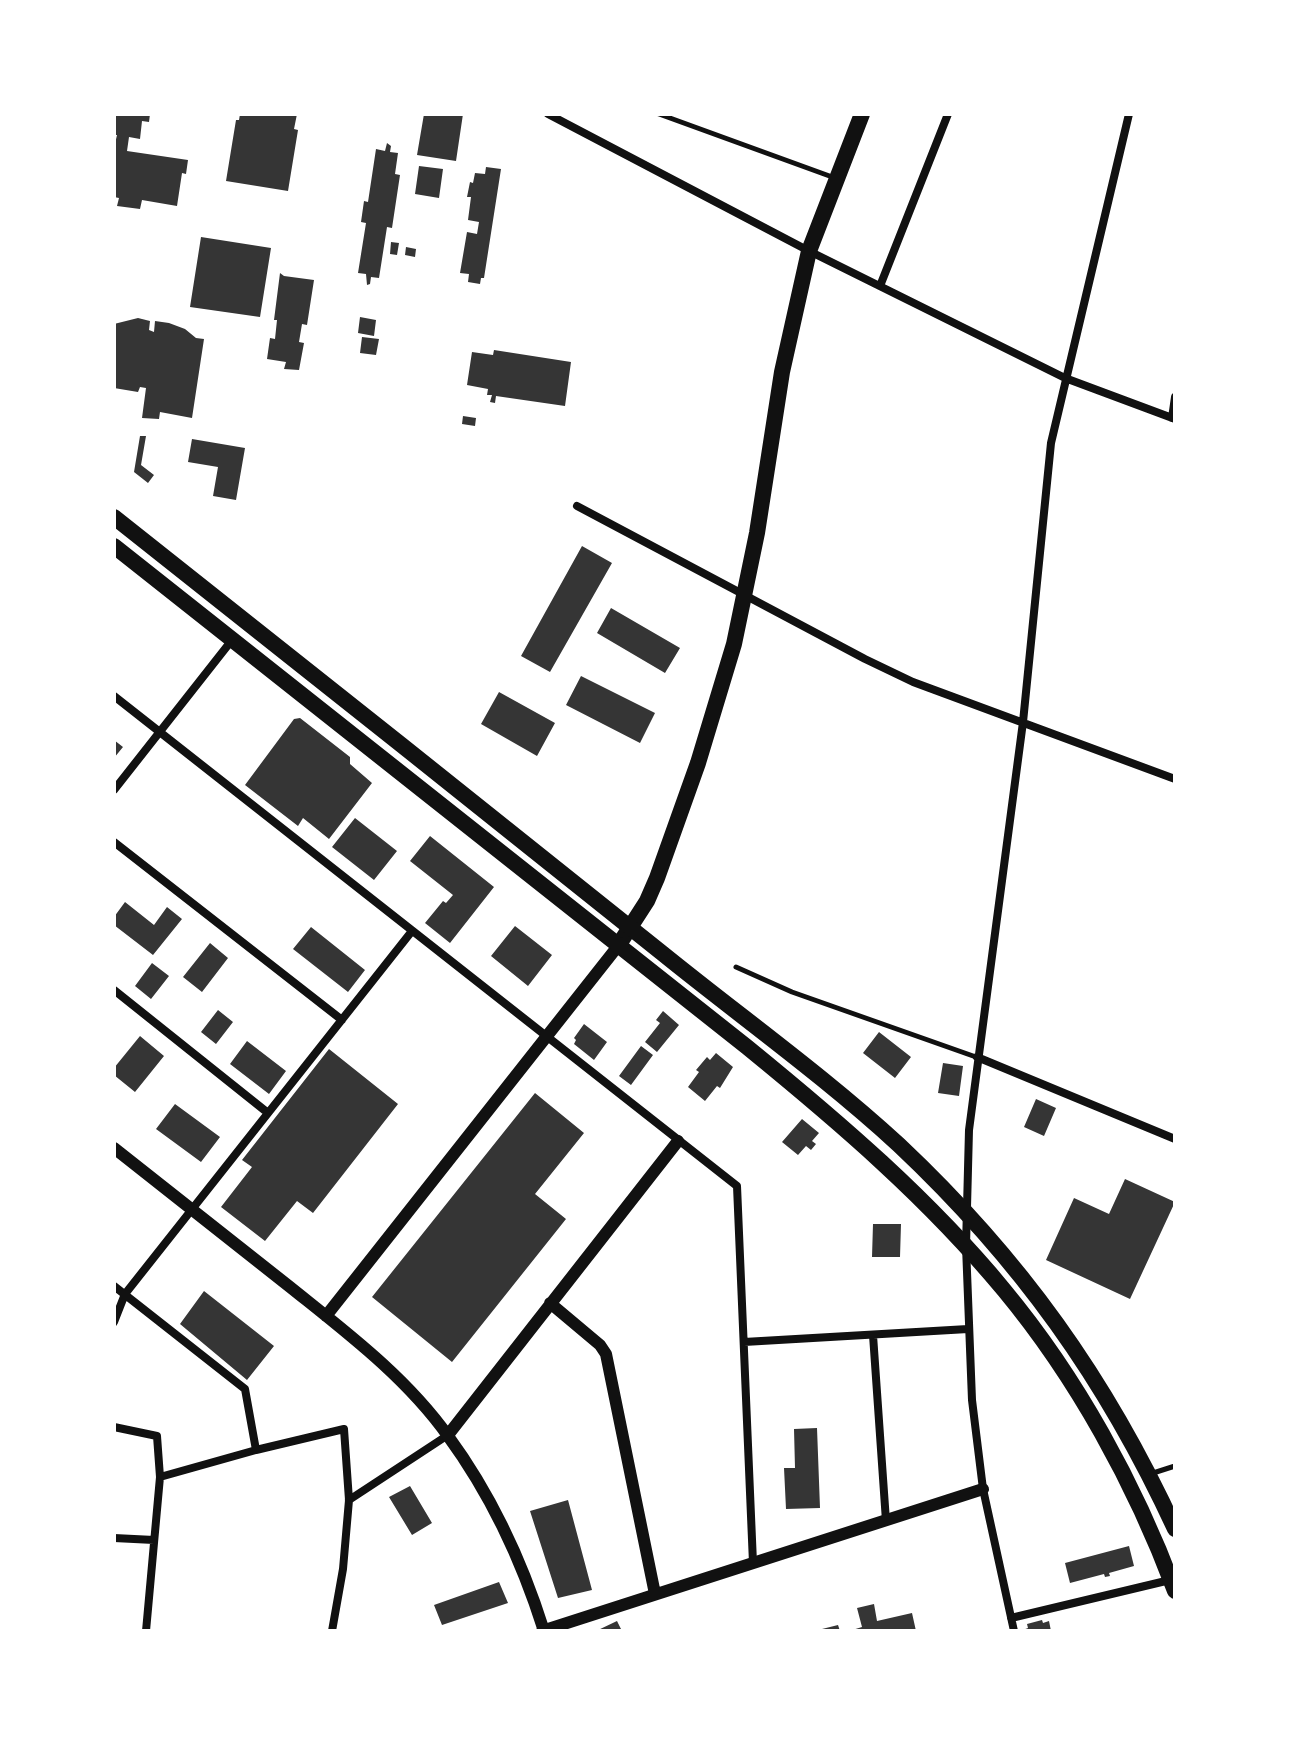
<!DOCTYPE html>
<style>
body{margin:0}
#map{position:relative;width:1289px;height:1745px;overflow:hidden;background:#fff;font-family:Roboto,sans-serif}
canvas{display:block}
.frame{position:absolute;inset:0;border:116px solid #fff;pointer-events:none}
</style>
<div id="map">
<canvas width="1289" height="1745"></canvas>
<div class="frame"></div>
</div>
<script>
const ctx = document.querySelector('canvas').getContext('2d');
ctx.lineJoin = 'round';
function fill(path, color) { ctx.fillStyle = color; ctx.fill(path, 'evenodd'); }
function stroke(path, color, width, dash) { ctx.strokeStyle = color; ctx.lineWidth = width; ctx.lineCap = dash ? 'butt' : 'round'; ctx.setLineDash(dash || []); ctx.stroke(path); }
const building = new Path2D(`
 M114,114H150L149,122L142,121L140,139L129,137L127,151L188,160L186,174L182,173L177,206L142,200L140,209L117,206L119,198L114,197V148L117,135H114Z
 M240,114H297L294,129L298,130L288,191L226,181L236,120H239Z
 M424,114H463L456,161L417,155Z
 M387,143L391,146L390,152L398,153L395,174L400,175L392,228L387,227L379,278L371,277L370,284L367,285L366,274L358,273L366,223L361,222L364,201L368,202L376,149L385,151Z
 M419,166L443,169L439,198L415,194Z
 M486,167L501,169L484,278H481L480,284L468,282L469,274L460,273L467,232L477,234L479,222L468,220L471,197H467L470,182L473,183L475,173L485,174Z
 M201,237L271,248L260,317L190,307Z
 M391,242L399,243L397,255L390,254Z
 M406,247L416,249L415,257L405,255Z
 M280,273L284,276L314,280L307,325L302,324L299,342L304,343L299,370L284,369L286,362L267,359L270,338L275,339L277,320H274Z
 M360,317L376,320L374,336L358,333Z
 M138,318L150,321L149,330L154,332L155,321L169,323L185,329L196,338L204,339L192,418L160,412L159,419L142,418L146,388L140,387L138,392L114,388V324Z
 M362,337L379,339L376,355L360,353Z
 M494,350L571,362L565,406L496,396L495,403L490,402L492,395H487L488,389L467,385L472,352L493,355Z
 M463,416L476,418L475,426L462,424Z
 M140,436H146L141,465L154,475L148,483L134,472Z
 M192,439L245,448L236,500L213,496L218,467L188,462Z
 M582,546L612,563L550,672L521,656Z
 M611,608L680,648L665,673L597,633Z
 M581,676L655,713L640,743L566,705Z
 M499,692L555,723L537,756L481,724Z
 M300,718L350,757V764L372,783L329,839L303,818L298,826L245,785L294,719Z
 M114,740L123,747L114,758Z
 M355,818L397,851L374,880L332,847Z
 M430,836L494,887L450,943L425,923L443,901L446,903L453,895L410,861Z
 M125,902L154,925L167,907L182,919L153,955L114,925V917Z
 M515,926L552,955L528,986L491,956Z
 M311,927L365,970L348,992L293,949Z
 M210,943L228,958L202,992L183,977Z
 M152,963L169,976L151,999L135,986Z
 M218,1010L233,1022L216,1044L201,1032Z
 M663,1011L679,1025L657,1052L645,1042L660,1023L656,1020Z
 M584,1024L607,1042L594,1060L574,1044L576,1040L574,1038Z
 M879,1032L911,1057L895,1078L863,1053Z
 M140,1036L164,1056L135,1092L114,1075V1068Z
 M247,1041L286,1071L269,1094L230,1064Z
 M641,1046L653,1055L631,1085L619,1076Z
 M329,1049L398,1104L313,1213L297,1201L265,1241L221,1207L252,1167L242,1160Z
 M716,1053L733,1067L720,1088L717,1086L705,1101L688,1087L699,1072L696,1070L707,1057L710,1060Z
 M943,1063L963,1066L959,1096L938,1093Z
 M535,1093L584,1133L535,1194L566,1219L452,1362L372,1297Z
 M1036,1099L1056,1108L1044,1136L1024,1127Z
 M175,1104L220,1137L201,1162L156,1129Z
 M802,1119L819,1133L812,1141L816,1144L811,1150L806,1146L798,1155L782,1142Z
 M1125,1179L1175,1202L1130,1299L1046,1260L1074,1198L1109,1214Z
 M873,1224H901L900,1257H872Z
 M204,1291L274,1346L247,1380L180,1324Z
 M817,1428L820,1508L786,1509L784,1468H795L794,1429Z
 M410,1486L432,1523L412,1535L389,1497Z
 M568,1500L592,1590L558,1598L530,1511Z
 M1129,1546L1134,1566L1109,1573L1110,1576L1105,1577L1104,1574L1070,1583L1065,1563Z
 M499,1582L508,1603L442,1625L434,1605Z
 M874,1604L877,1621L912,1613L916,1631H849L862,1627L857,1608Z
 M1042,1620L1043,1623L1049,1621L1051,1631H1020L1028,1628L1027,1624Z
 M617,1621L622,1631H596Z
 M838,1625L840,1631H818V1630Z`);
const service = new Path2D(`
 M659,114L835,178
 M736,967L792,992L976,1057
 M1150,1474L1175,1466`);
const minor = new Path2D(`
 M548,114L809,251L1065,378L1175,419
 M880,286L948,114
 M1172,418L1175,397
 M577,506L865,659L913,682L1175,779
 M114,696L737,1186L753,1563
 M114,790L232,640
 M114,842L342,1020
 M114,990L268,1113
 M977,1057L1175,1139
 M114,1286L245,1389L256,1450
 M114,1322L125,1294L412,931
 M873,1335L886,1521
 M744,1342L968,1329
 M114,1427L157,1436L160,1477L146,1631
 M160,1477L256,1450L344,1429L349,1500L343,1569L332,1631
 M349,1500L448,1435
 M114,1538L154,1540
 M1011,1618L1170,1580
 M1014,1631L983,1489L972,1400L966,1246L969,1130L1023,722L1051,443L1129,114`);
const tertiary = new Path2D(`
 M114,1148C173,1194 231,1241 290,1287C346,1332 406,1377 448,1436C492,1496 522,1561 544,1631
 M550,1303L600,1345L606,1354L655,1594
 M326,1316L618,946
 M448,1435L678,1141
 M542,1631L983,1489`);
const primary = new Path2D(`
 M618,946L647,901L657,878L698,763L734,644L757,533L782,372L809,251L862,114`);
const trunk = new Path2D(`
 M114,517C297,663 480,806 662,953C741,1017 824,1076 899,1145C1020,1259 1106,1379 1175,1529
 M114,546L747,1047C839,1122 929,1199 1004,1290C1077,1378 1135,1484 1175,1591`);
fill(building, '#353535');
stroke(service, '#111', 5);
stroke(minor, '#111', 8);
stroke(tertiary, '#111', 12);
stroke(primary, '#111', 16);
stroke(trunk, '#111', 16);
</script>
